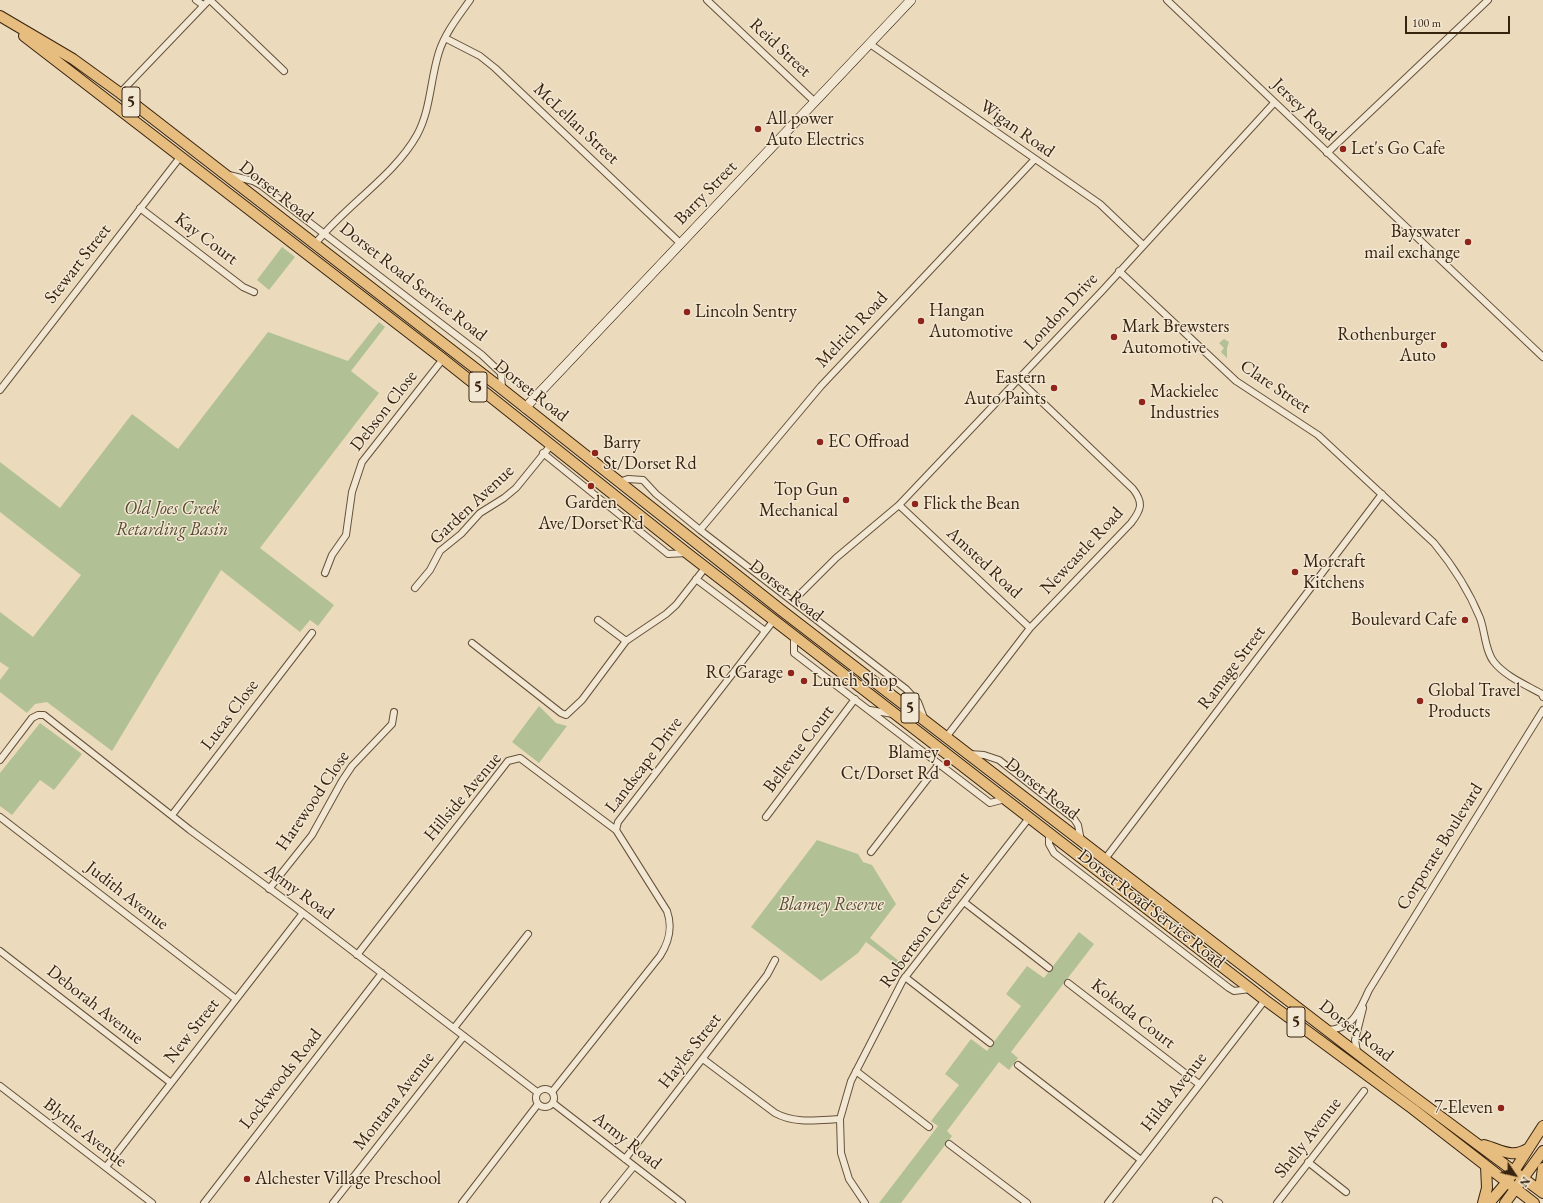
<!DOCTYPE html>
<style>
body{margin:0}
#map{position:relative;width:1543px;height:1203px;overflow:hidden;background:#ebdabc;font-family:"EB Garamond",serif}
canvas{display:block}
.north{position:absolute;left:1495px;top:1155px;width:40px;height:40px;-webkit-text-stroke:3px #f2e7d3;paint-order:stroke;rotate:125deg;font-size:11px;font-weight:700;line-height:16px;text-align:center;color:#38230f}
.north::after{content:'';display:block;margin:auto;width:14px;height:18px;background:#38230f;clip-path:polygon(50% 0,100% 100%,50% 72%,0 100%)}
.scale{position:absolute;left:1405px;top:16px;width:105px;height:18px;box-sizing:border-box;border:2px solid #38230f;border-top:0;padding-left:5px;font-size:12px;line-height:14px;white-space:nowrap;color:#38230f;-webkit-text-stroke:3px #f2e7d3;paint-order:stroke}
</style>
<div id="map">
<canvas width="1543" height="1203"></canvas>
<div class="north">N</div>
<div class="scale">100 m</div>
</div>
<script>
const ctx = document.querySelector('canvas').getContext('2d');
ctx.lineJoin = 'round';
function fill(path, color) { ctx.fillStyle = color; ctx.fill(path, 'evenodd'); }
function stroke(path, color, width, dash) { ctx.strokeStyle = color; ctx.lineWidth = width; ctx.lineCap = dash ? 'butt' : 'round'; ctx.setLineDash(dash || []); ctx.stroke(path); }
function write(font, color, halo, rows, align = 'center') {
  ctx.font = font + ' "EB Garamond",serif'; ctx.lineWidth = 3; ctx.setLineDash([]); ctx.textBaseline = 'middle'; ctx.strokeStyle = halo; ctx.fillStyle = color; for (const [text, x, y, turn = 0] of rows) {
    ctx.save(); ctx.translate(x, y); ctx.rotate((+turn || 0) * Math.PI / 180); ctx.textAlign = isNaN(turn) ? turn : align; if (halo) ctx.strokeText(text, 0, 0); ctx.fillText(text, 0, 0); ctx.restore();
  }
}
const green = new Path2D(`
 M282,247L295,257L269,290L257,280Z
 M379,322L385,327L351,371L379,393L260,548L334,605L318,626L310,620L300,632L221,570L112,751L47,702L35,704L27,713L0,692V680L9,668L0,662V612L33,637L81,575L0,512V462L60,508L132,414L178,449L268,332L348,361Z
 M1224,339L1229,342L1227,348V358L1221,352L1224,348L1219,343Z
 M539,706L556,723L567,726L539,763L512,742Z
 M40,723L82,754L54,790L40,780L12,815L0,806V773Z
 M817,840L858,854L863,862L872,865L896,904L870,938L904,965L901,968L866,942L858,953L821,981L751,927Z
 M1079,932L1094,944L1011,1052L1018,1058L1009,1070L999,1062L947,1131L952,1136L901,1203H879L938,1126L931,1121L959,1085L945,1074L971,1039L987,1051L1021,1006L1006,994L1027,966L1044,978Z`);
const minor = new Path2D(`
 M196,0L203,5
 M210,0L284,71
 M707,0L815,102
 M1167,0L1543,357
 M445,38L480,56L495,68L680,243
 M870,44L1100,204L1143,245
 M120,93L209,0
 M1327,153L1488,0
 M229,175L253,181L262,186L482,355L501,373L502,389
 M140,208L243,287L254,292
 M315,244C345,206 394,176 417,135C431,109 430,80 439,52C445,33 458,17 470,0
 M1119,271L1236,381L1318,435L1434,543C1453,566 1469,591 1480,618C1485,631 1485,651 1494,662C1505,676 1526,685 1542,694L1543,697
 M0,390L181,156
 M543,453L668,554L687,553
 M619,482L628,479L643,480L656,494L700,530L906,689L918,702L924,718
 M899,505L1030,628
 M700,530L821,386L1035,159
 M325,573L332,555L346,535L352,492L362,462L443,359
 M696,579L765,631
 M415,588L430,570L440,551L461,534L480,513L504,498L516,488L551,445
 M793,601L836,558L899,505L1102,291L1274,103
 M598,620L626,641
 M794,635V653L990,803L1005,799
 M472,643L561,713L566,715L582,700L626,641L666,614L676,605L705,568
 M870,710L893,714
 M947,736L1030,628L1131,523C1141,510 1144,503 1133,489L1018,379
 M969,754L984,755L999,760L1074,819L1078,825L1081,841
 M0,760L32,718L38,715H44L190,830L303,913L537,1092
 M172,815L312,633
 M0,817L236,999
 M766,817L855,699
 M1049,833V844L1054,853L1229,988L1234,991L1250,989
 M871,852L939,764
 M1105,859L1382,494
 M269,889L312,835L342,781L352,766L392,724L394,712
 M964,902L1049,968
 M0,951L171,1083
 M357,955L508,761L520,758L616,830
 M905,977L990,1043
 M1068,983L1199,1084
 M454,1028L528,934
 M1327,1030C1354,1029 1359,1011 1369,990L1543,710
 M1357,1052L1355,1040L1363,1008
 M703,1059L775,1113C795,1124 818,1120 840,1119
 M1018,1065L1141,1160
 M856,1071L929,1127
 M0,1086L152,1203
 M536 1098a9 9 0 1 1 18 0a9 9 0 1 1-18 0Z
 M552,1092L660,956C669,942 673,928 667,911L616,830L618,822L774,620
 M553,1103L682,1203
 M949,1144L1027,1203
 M625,1159L767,975L775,960
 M1308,1162L1346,1192
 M106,1167L303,913
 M1216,1201L1219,1203
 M204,1203L382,973
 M333,1203L464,1036
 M462,1203L538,1104
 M604,1203L634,1166
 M865,1203L849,1179L841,1153L840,1119L851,1081L903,980L1029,818
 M1108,1203L1265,1000
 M1277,1203L1364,1091`);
const secondary = new Path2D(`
 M525,408L911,0`);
const primary = new Path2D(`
 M0,16L73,59L120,93L502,389L781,610L1402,1088L1543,1193
 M24,36L443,359L687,553L1005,799L1265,1000L1413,1109L1534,1203
 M1484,1145C1502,1150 1512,1159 1529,1148
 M1543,1192L1541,1182L1543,1168
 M1483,1203L1487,1188L1486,1166
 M1489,1203L1507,1182L1543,1126
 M1505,1203L1543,1151`);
const markers = [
 [758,129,4,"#8f2418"],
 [1343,149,4,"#8f2418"],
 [1468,242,4,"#8f2418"],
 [687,312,4,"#8f2418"],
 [921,321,4,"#8f2418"],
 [1114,337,4,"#8f2418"],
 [1444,345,4,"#8f2418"],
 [1054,388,4,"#8f2418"],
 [1142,402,4,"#8f2418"],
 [820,442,4,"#8f2418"],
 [595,453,4,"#8f2418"],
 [591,486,4,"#8f2418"],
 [846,500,4,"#8f2418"],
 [915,504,4,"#8f2418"],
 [1295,572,4,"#8f2418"],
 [1465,620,4,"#8f2418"],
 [791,673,4,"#8f2418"],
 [804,681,4,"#8f2418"],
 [1420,701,4,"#8f2418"],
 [947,763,4,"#8f2418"],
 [1501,1108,4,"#8f2418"],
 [247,1179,4,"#8f2418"]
];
const shields = [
 [131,102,18],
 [478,387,18],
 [910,708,18],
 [1296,1022,18]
];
const shieldNames = [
 ["5",131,102],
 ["5",478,387],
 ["5",910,708],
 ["5",1296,1022]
];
const streetNames = [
 ["Reid Street",780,48,43],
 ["Jersey Road",1304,110,44],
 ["McLellan Street",576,124,43],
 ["Wigan Road",1017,129,35],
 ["Dorset Road",276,192,38],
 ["Barry Street",706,193,-46],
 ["Kay Court",206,239,37],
 ["Stewart Street",78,264,-52],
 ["Dorset Road Service Road",413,282,38],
 ["London Drive",1061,312,-47],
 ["Melrich Road",852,330,-47],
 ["Clare Street",1275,387,34],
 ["Dorset Road",531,391,38],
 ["Debson Close",384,411,-52],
 ["Garden Avenue",472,505,-43],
 ["Newcastle Road",1082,551,-47],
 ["Amsted Road",984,563,43],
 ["Dorset Road",786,591,38],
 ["Ramage Street",1232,668,-53],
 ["Lucas Close",230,715,-53],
 ["Bellevue Court",799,749,-53],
 ["Landscape Drive",644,765,-53],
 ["Dorset Road",1042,789,38],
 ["Hillside Avenue",463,797,-50],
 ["Harewood Close",313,801,-56],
 ["Corporate Boulevard",1440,847,-58],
 ["Army Road",299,892,36],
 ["Judith Avenue",127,896,38],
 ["Dorset Road Service Road",1151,909,38],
 ["Robertson Crescent",925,930,-54],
 ["Deborah Avenue",95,1005,38],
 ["Kokoda Court",1133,1014,38],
 ["New Street",192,1031,-52],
 ["Dorset Road",1356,1031,38],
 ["Hayles Street",690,1051,-52],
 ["Lockwoods Road",281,1079,-52],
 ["Hilda Avenue",1174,1092,-52],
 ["Montana Avenue",394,1101,-52],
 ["Blythe Avenue",85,1133,38],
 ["Shelly Avenue",1308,1138,-52],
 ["Army Road",627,1141,38]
];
const poiNames = [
 ["All power",766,119],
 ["Auto Electrics",766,140],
 ["Let's Go Cafe",1351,149],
 ["Bayswater",1460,232,"right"],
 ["mail exchange",1460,253,"right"],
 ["Hangan",929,311],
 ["Automotive",929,332],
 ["Lincoln Sentry",695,312],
 ["Mark Brewsters",1122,327],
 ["Automotive",1122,348],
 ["Rothenburger",1436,335,"right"],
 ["Auto",1436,356,"right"],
 ["Eastern",1046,378,"right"],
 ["Auto Paints",1046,399,"right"],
 ["Mackielec",1150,392],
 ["Industries",1150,413],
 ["EC Offroad",828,442],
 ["Barry",603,443],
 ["St/Dorset Rd",603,464],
 ["Top Gun",838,490,"right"],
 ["Mechanical",838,511,"right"],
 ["Garden",591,503,"center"],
 ["Ave/Dorset Rd",591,524,"center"],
 ["Flick the Bean",923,504],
 ["Morcraft",1303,562],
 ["Kitchens",1303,583],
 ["Boulevard Cafe",1457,620,"right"],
 ["RC Garage",783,673,"right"],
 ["Lunch Shop",812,681],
 ["Global Travel",1428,691],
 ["Products",1428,712],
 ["Blamey",939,753,"right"],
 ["Ct/Dorset Rd",939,774,"right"],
 ["7-Eleven",1493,1108,"right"],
 ["Alchester Village Preschool",255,1179]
];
const parkNames = [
 ["Old Joes Creek",172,509],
 ["Retarding Basin",172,530],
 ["Blamey Reserve",831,905]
];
fill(green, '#b1c195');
stroke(minor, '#65513a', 8);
stroke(secondary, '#38230f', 10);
stroke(primary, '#38230f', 12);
stroke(minor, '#f2e7d3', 6);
stroke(secondary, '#f2e7d3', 9);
stroke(primary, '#e6bd7e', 10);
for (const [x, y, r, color] of markers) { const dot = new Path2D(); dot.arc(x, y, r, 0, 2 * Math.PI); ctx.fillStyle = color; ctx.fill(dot); stroke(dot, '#f2e7d3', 1.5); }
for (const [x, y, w] of shields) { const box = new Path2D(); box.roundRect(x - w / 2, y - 15, w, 30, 3); ctx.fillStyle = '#f2e7d3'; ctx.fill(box); stroke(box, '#38230f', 1); }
write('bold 17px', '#38230f', null, shieldNames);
write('18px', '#38230f', '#f2e7d3', streetNames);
write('18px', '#38230f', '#f2e7d3', poiNames, 'left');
write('italic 18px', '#564a30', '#f2e7d3', parkNames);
</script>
